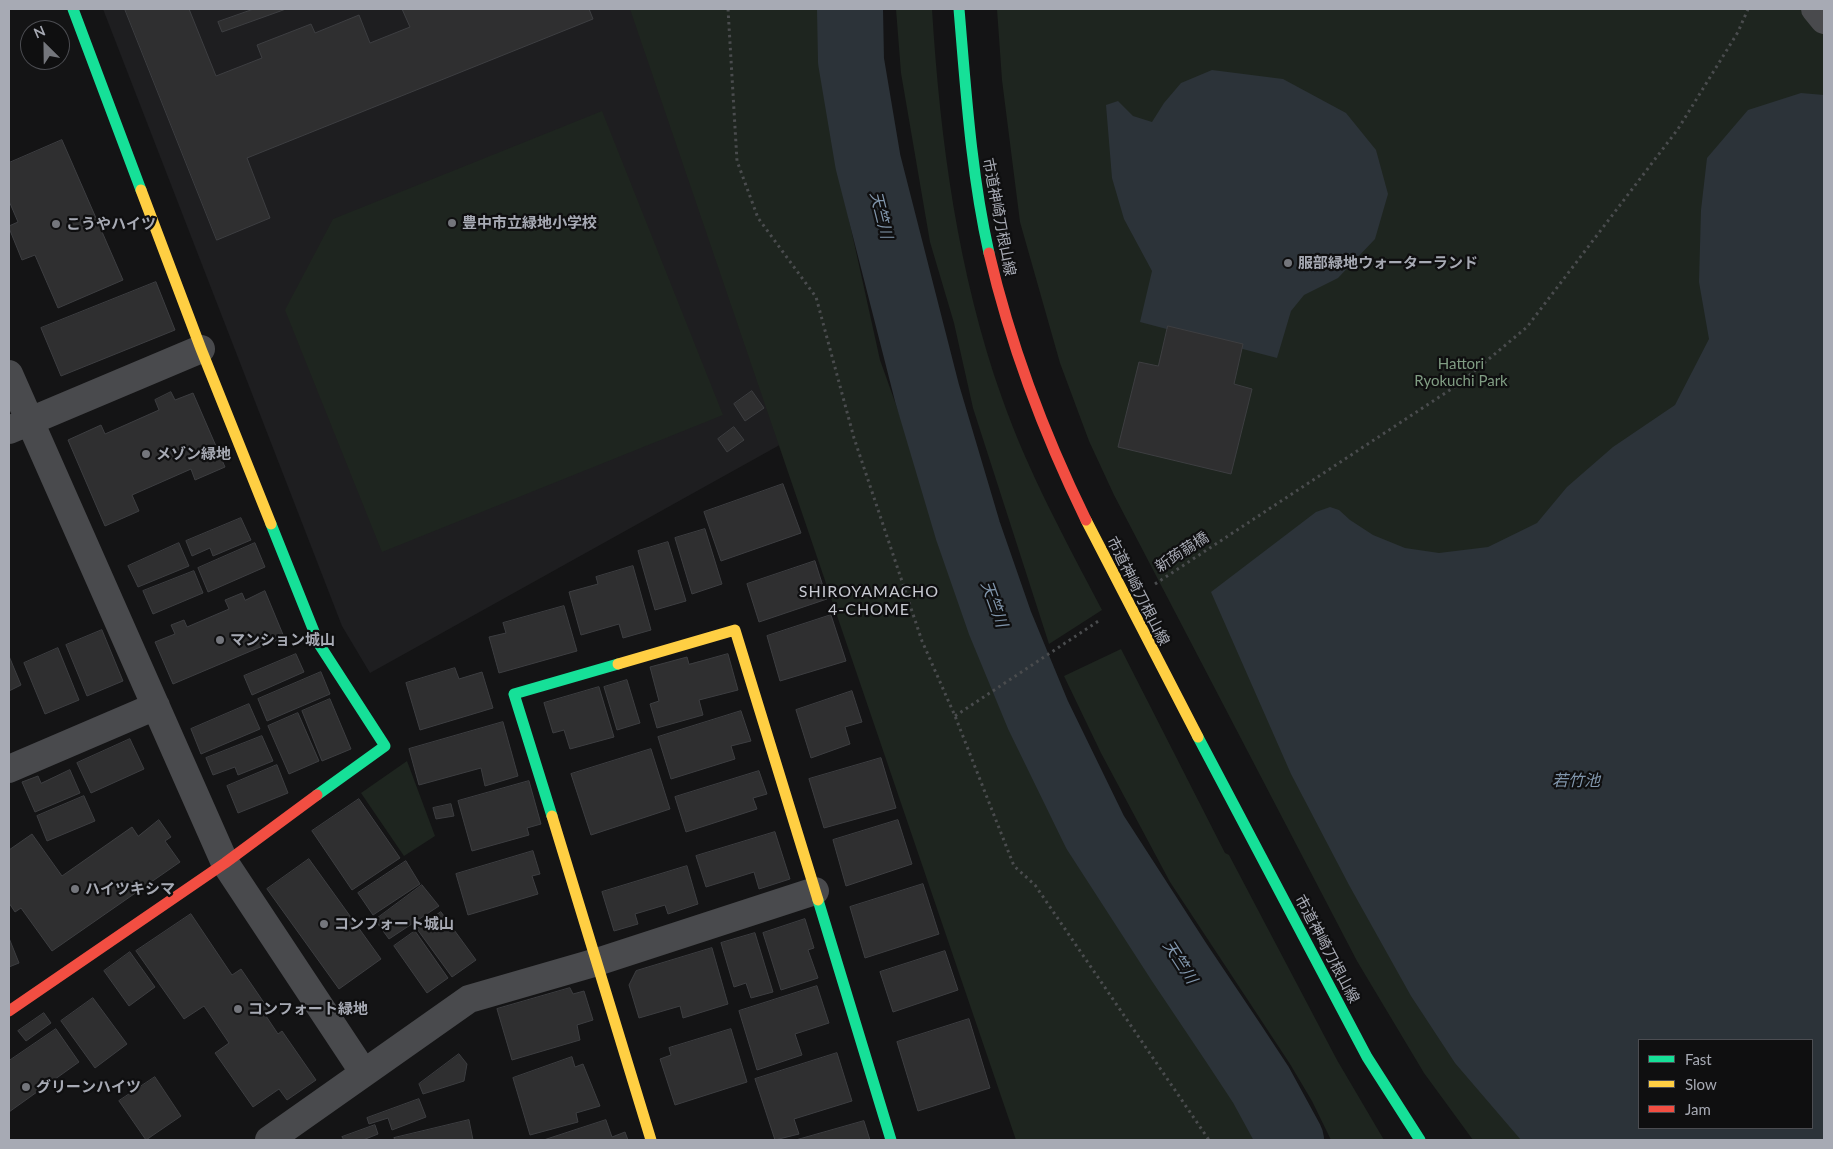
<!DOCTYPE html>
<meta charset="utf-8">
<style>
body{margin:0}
#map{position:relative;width:1833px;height:1149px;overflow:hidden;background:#141415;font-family:Lato,sans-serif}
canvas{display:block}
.frame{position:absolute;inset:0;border:10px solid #a7aab4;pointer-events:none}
.legend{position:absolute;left:1638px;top:1039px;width:175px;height:90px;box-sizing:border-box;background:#0f0f10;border:1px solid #4c4d52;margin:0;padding:6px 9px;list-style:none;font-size:15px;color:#a7aab4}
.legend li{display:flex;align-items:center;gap:10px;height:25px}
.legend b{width:25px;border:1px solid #4c4d52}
.north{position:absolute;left:20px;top:20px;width:50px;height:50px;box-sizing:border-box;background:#0f0f10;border:1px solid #4c4d52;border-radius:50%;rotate:337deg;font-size:14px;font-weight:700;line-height:20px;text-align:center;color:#a7aab4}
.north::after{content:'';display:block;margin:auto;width:18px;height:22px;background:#74767c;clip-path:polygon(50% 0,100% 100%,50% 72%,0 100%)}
</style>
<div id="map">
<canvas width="1833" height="1149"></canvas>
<div class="frame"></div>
<ul class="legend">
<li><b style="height:6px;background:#16e098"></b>Fast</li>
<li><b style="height:6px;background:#ffcf43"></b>Slow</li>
<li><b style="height:6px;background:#f24e42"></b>Jam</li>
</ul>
<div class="north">N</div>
</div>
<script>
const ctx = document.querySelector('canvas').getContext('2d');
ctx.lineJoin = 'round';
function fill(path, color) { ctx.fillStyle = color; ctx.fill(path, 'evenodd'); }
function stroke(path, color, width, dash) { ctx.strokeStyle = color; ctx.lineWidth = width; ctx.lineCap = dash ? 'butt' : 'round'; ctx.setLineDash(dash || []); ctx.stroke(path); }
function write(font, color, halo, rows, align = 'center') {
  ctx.font = font + ' Lato,"Noto Sans JP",sans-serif'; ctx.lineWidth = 4.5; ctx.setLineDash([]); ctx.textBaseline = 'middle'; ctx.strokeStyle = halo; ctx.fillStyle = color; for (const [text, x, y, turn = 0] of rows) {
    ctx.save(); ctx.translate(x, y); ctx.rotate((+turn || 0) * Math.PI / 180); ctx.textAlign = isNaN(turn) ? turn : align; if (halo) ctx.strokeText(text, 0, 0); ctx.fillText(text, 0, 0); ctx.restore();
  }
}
const built = new Path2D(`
 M103,9H641L794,437L370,673L342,626Z`);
const green = new Path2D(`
 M630,9H826L824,23L838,170L880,360L994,679L1071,841L1183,1007L1261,1140H1016Z
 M896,9H932C940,140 958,274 1002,398C1028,472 1066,541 1102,610L1049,644L973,408L954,323L930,242L901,73Z
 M997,9H1824V1140H1473L1424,1073L1357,961L1114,495L1089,441L1060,363L1020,222L1002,80ZM1639,1040H1812V1128H1639Z
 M602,111L723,415L382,552L285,310L333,219Z
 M1121,649L1225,853L1229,855L1337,1060L1384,1140H1331L1312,1101L1290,1064L1170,882L1101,753L1064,676Z
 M407,761L435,836L404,856L361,793Z`);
const water = new Path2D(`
 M1212,70L1283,79L1346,113L1376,150L1388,194L1375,239L1338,278L1304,295L1291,311L1277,358L1140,322L1152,271L1124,219L1112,178L1106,105L1118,101L1133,116L1152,122L1164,103L1181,83Z
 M1801,93L1824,95V1140H1521L1455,1063L1411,996L1349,885L1291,774L1211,592L1316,512L1330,507L1339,510L1350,520L1373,535L1405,548L1439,553L1488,547L1537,523L1567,487L1613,447L1675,405L1709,339L1699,282L1701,210L1707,158L1748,110ZM1639,1040H1812V1128H1639Z`);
const river = new Path2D(`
 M850,9L851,61L868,162L927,393L968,531L1000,623L1038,715L1095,832L1179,962L1234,1044L1261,1085L1291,1140`);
const building = new Path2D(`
 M125,9H189L216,76L262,58L257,45L311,24L315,33L359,15L370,43L410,27L402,9H589L593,19L247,158L270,218L217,240Z
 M254,9H286L222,32L218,22Z
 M62,140L123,280L58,308L35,255L22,260L9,228V226L18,222L9,201V163Z
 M156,282L175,330L61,376L41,328Z
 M1168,326L1243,344L1234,384L1252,389L1231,474L1118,447L1139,362L1158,366Z
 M752,391L764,408L745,421L734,404Z
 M171,392L175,400L193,393L225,467L195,480L191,469L132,495L139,511L105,526L68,440L101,425L105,434L159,410L155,400Z
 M734,427L744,440L727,452L718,439Z
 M783,484L801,533L721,561L704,512Z
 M241,518L251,540L213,556L210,548L192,556L186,541Z
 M705,529L722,584L692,594L675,538Z
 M668,542L686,601L655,610L638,551Z
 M179,543L189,566L138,587L128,566Z
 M255,543L265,567L208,592L198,568Z
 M815,561L827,599L759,622L747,584Z
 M633,566L651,630L623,638L619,624L581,635L569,592L598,584L596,577Z
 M194,571L203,593L153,614L143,591Z
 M265,591L284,637L173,684L155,642L175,634L171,625L184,620L187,627L229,609L225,600L242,593L245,600Z
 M564,606L577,651L499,673L489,637L506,633L503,623Z
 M831,615L846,661L780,681L767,636Z
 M102,630L123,681L87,696L66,645Z
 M58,648L79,700L45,714L24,663Z
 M296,654L304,672L252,695L244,676Z
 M728,654L738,690L699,700L703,715L657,728L650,704L659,701L650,667L687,657L689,664Z
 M9,656L21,685L9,691Z
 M455,668L459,679L482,672L493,708L420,730L406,683Z
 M321,672L330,694L267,721L258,699Z
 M627,680L640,723L617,730L604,687Z
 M599,687L614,737L570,749L564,730L553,733L544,703Z
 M852,691L862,722L845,727L850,744L811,758L796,710Z
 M330,699L351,749L322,761L302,711Z
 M249,704L260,729L201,754L191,729Z
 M741,711L751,741L731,746L735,759L671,779L658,737Z
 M298,713L319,761L289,774L268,726Z
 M503,722L518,776L485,786L481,768L419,785L409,749Z
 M262,736L273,761L238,775L235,767L213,775L206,758Z
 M130,739L144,769L91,793L77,763Z
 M651,749L670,809L591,835L571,774Z
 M881,758L896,808L824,828L809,779Z
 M277,765L288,793L238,813L227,786Z
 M70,770L80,793L35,812L22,782L38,776L41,783Z
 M759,771L767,794L753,798L757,809L686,832L675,797Z
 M529,781L541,824L527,828L529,835L472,851L458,801Z
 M84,796L95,821L47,841L37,816Z
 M359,799L400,858L352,890L312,831Z
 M451,804L454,816L436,819L433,808Z
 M159,820L171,837L165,841L180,862L52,951L21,908L15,912L9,903V850L32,834L62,876L132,827L138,836Z
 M898,820L912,864L846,886L833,840Z
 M775,832L790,879L759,889L754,872L706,887L696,856Z
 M533,851L540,874L532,876L538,894L468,915L456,874Z
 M309,859L381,959L339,989L267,889Z
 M406,861L420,884L373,915L358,893Z
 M687,866L698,904L668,914L665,905L635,914L638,924L614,931L602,892Z
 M923,884L939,934L865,958L850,907Z
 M422,885L439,906L389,939L375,920Z
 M441,912L476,960L452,977L417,929Z
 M191,914L232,975L241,969L271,1013L266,1016L278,1034L282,1031L316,1080L287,1100L279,1089L253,1107L215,1053L229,1043L204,1006L184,1019L136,951Z
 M805,919L814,948L808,950L818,978L781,990L763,933Z
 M415,931L448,978L427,993L394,946Z
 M755,933L773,992L751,998L746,983L734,987L721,943Z
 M9,938L19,963L9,967Z
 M712,948L728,1004L683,1018L680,1006L639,1018L629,985L636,971Z
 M945,951L958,990L893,1012L880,972Z
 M130,952L155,987L129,1006L104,971Z
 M817,986L829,1023L795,1034L802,1055L757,1070L739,1011Z
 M570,988L573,994L584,991L593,1020L577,1025L580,1040L512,1060L497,1009Z
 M93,998L127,1044L95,1068L61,1021Z
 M44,1013L51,1023L26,1041L18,1031Z
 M969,1019L990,1088L918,1111L897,1042Z
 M56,1029L79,1062L9,1112V1061Z
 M731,1029L747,1082L675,1105L660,1059L671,1055L669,1048Z
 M837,1053L852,1101L794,1119L799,1134L775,1140L755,1079Z
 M459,1054L467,1064L464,1081L423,1094L419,1084Z
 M572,1057L575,1067L583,1064L600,1106L576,1113L578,1122L530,1135L513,1078Z
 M155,1077L181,1116L146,1140L119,1101Z
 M419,1099L426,1117L392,1130L388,1118L369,1124L367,1118Z
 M469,1120L473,1140H395L394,1138Z
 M606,1120L612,1137L625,1132L628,1140H544Z
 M864,1121L870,1140H796Z
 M375,1125L378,1134L363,1140H344L342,1137Z`);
const path = new Path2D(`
 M728,9L737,161L758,218L816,297L854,438L922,641L955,716L1014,866L1035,885L1209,1140
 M1155,584L1459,384L1527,327L1678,129L1738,32L1748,9
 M955,716L1100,620`);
const street = new Path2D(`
 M1815,9L1824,20
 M9,374L225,863L364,1073
 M9,430L201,349
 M9,769L156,706
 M269,1140L469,999L597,962L815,891`);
const fast = new Path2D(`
 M73,9L141,190
 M959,9C966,91 971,173 989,253
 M271,524L319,644L385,746L317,795
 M1198,737L1367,1057L1420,1140
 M552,816L514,694L618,664
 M818,900L891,1140`);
const slow = new Path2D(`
 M141,190L201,349L271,524
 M1086,520L1198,737
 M618,664L735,630L818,900
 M552,816L651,1140`);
const jam = new Path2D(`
 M989,253C1011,347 1044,434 1086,520
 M9,1011L225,863L317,795`);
const markers = [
 [452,223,5,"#74767c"],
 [56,224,5,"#74767c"],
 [1288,263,5,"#74767c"],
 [146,454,5,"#74767c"],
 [220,640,5,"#74767c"],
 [75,889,5,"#74767c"],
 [324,924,5,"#74767c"],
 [238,1009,5,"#74767c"],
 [26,1087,5,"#74767c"]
];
const streetNames = [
 ["市道神崎刀根山線",999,217,79],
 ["新蒟蒻橋",1182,552,-33],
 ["市道神崎刀根山線",1138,591,63],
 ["市道神崎刀根山線",1327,949,62]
];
const poiNames = [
 ["豊中市立緑地小学校",462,223],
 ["こうやハイツ",66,224],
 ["服部緑地ウォーターランド",1298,263],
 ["メゾン緑地",156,454],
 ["マンション城山",230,640],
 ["ハイツキシマ",85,889],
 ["コンフォート城山",334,924],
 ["コンフォート緑地",248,1009],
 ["グリーンハイツ",36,1087]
];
const parkNames = [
 ["Hattori",1461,364],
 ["Ryokuchi Park",1461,381]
];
const waterNames = [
 ["天竺川",881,215,76],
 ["天竺川",994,604,70],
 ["若竹池",1576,781],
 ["天竺川",1180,962,57]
];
const neighbourhoodNames = [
 ["SHIROYAMACHO",869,592],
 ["4-CHOME",869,610]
];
fill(built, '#1e1e20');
fill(green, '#1e251f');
fill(water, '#2c3339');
stroke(river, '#2c3339', 66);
fill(building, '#2f2f30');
stroke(building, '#3d3e41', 1);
stroke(path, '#4a4c4e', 3, [2.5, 4]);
stroke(street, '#494a4d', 28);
stroke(fast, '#16e098', 11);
stroke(slow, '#ffcf43', 11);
stroke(jam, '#f24e42', 11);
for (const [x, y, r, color] of markers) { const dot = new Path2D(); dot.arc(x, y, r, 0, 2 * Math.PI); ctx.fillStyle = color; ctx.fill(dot); stroke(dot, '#0f0f10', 2); }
write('15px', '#a7aab4', '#0f0f10', streetNames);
write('bold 15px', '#a7aab4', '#0f0f10', poiNames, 'left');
write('15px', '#809d83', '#0f0f10', parkNames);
write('italic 16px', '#8196ac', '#0f0f10', waterNames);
ctx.letterSpacing = '1px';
write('16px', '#c7c9d1', '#0f0f10', neighbourhoodNames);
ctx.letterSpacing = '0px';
</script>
